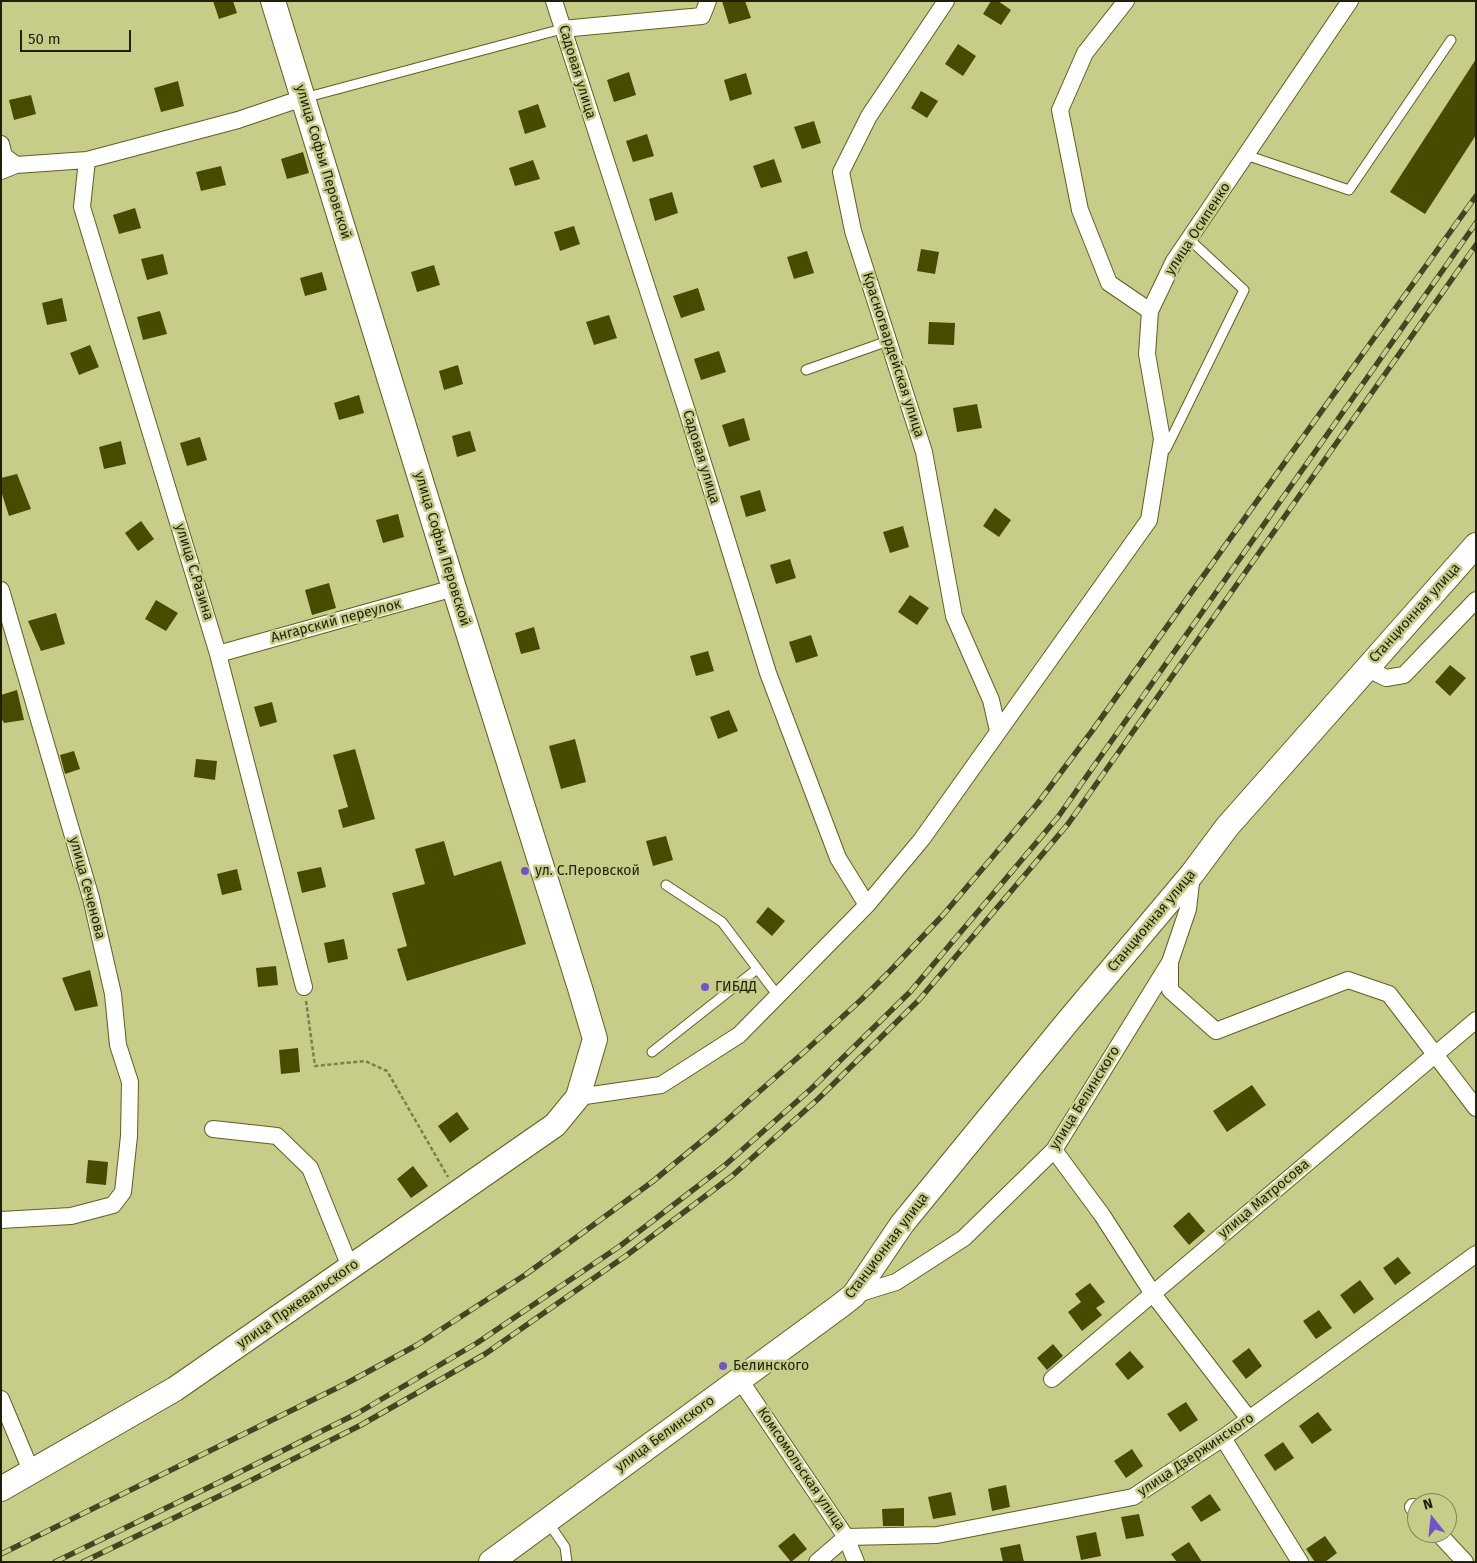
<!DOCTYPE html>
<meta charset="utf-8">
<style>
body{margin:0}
#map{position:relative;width:1477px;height:1563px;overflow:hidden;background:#c7cc89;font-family:"Fira Sans",sans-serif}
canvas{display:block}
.frame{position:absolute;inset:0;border:2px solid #1f2006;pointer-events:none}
.north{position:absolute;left:1407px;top:1493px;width:50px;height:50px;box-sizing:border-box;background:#c7cc89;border:1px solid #848755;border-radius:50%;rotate:344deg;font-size:14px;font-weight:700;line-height:20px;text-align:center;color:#1f2006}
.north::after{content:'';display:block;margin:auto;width:18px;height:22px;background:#7352cb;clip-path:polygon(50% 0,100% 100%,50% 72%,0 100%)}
.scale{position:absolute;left:20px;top:30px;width:111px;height:22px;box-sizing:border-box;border:2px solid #1f2006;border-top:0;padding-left:6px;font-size:15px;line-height:18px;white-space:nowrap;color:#1f2006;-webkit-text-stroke:4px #c7cc89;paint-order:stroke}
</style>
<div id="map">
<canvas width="1477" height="1563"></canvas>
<div class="frame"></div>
<div class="north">N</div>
<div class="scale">50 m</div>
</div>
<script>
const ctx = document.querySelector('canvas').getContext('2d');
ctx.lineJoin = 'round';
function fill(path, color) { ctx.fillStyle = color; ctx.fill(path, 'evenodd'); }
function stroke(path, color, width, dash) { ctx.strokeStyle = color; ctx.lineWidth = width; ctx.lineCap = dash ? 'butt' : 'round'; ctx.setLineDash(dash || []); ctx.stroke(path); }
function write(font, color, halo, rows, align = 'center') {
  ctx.font = font + ' "Fira Sans",sans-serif'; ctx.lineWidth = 5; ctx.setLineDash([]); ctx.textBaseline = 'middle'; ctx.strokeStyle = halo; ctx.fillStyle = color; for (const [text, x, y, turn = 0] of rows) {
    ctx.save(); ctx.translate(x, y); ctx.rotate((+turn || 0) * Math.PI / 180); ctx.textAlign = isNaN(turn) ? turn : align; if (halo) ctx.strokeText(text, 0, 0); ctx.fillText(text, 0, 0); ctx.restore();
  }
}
const building = new Path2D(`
 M213,1H233L237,13L219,19Z
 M722,1H745L751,18L729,24Z
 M991,1H998L1011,10L1001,25L983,14Z
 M958,44L976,56L963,76L945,64Z
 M1476,59V135L1425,214L1390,192Z
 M629,72L636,95L614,102L607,80Z
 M746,73L752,94L730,101L724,80Z
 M178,81L184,106L161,112L154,88Z
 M921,91L938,101L927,118L911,108Z
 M31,95L36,114L14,120L9,100Z
 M538,104L546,127L525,134L518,111Z
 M814,121L821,143L802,149L794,127Z
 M647,134L654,156L633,162L626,141Z
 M303,152L309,173L287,179L281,159Z
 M774,159L782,182L761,188L753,166Z
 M533,160L540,179L515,186L509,168Z
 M221,166L226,185L201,191L196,172Z
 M672,192L678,213L655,221L649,199Z
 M135,208L141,228L119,234L113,215Z
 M574,226L580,244L560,251L554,232Z
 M921,249L939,252L935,274L917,271Z
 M807,251L814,273L794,279L787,257Z
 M163,254L168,274L147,280L141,259Z
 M434,265L440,285L417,292L411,272Z
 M322,272L327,290L305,296L300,278Z
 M698,288L705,310L681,318L673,296Z
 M62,298L67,321L47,325L42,303Z
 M160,311L167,334L143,340L137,317Z
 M609,315L617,338L594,345L586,322Z
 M929,322L955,323L954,345L928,344Z
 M90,345L99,367L79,375L70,353Z
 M719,351L726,372L701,380L694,359Z
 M458,365L463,384L444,390L439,371Z
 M359,395L364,413L339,420L334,403Z
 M977,404L982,428L957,432L953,408Z
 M744,418L750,440L729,447L722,425Z
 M470,431L476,451L457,457L452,436Z
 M200,437L207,460L187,466L180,443Z
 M121,441L126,464L104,469L99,447Z
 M17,474L31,509L9,516L1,491V478Z
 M760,490L766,511L746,517L740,496Z
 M995,508L1011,520L999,537L983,526Z
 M398,514L404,537L383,543L376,520Z
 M141,521L154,539L138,551L125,533Z
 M903,526L909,547L890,553L883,532Z
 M790,559L796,578L776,584L770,565Z
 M329,583L336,608L312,615L305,590Z
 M910,595L929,608L917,625L898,612Z
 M156,600L178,613L166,631L145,619Z
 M56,613L65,644L41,651L28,621Z
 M534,627L540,649L521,654L515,633Z
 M811,635L818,656L796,663L789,642Z
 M708,651L714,671L696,676L690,656Z
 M1450,665L1466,678L1450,696L1435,682Z
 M17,690L24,720L4,723L1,718V695Z
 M272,702L277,722L260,727L254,707Z
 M729,710L738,731L718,739L710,717Z
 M575,739L586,782L561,789L549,746Z
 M355,749L375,819L343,828L338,810L348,807L333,755Z
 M74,751L80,769L65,774L60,755Z
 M196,759L217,761L215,780L194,777Z
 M666,836L673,860L653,866L646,841Z
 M444,841L454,876L501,861L526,944L407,981L397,949L407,946L392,893L425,884L415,849Z
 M321,867L326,887L302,893L297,872Z
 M237,869L242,890L222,895L217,874Z
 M768,907L785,921L772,936L756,922Z
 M344,939L348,959L328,963L324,943Z
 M276,966L278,985L258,987L256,968Z
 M90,970L98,1006L75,1011L62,978Z
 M298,1048L300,1072L281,1074L279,1050Z
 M1252,1085L1266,1105L1227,1132L1213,1111Z
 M457,1112L469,1129L450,1143L438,1126Z
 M88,1160L108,1162L106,1185L86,1183Z
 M413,1166L428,1186L411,1198L397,1179Z
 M1189,1212L1205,1231L1189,1245L1173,1226Z
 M1398,1257L1411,1273L1395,1285L1383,1268Z
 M1360,1280L1374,1299L1354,1314L1340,1295Z
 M1090,1283L1105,1302L1096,1308L1102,1315L1082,1331L1068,1312L1081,1302L1075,1294Z
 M1319,1310L1332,1328L1316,1339L1303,1321Z
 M1053,1344L1063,1356L1047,1370L1037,1358Z
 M1249,1348L1262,1366L1246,1379L1232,1361Z
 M1130,1351L1144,1367L1128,1380L1115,1364Z
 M1186,1402L1198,1420L1180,1432L1167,1414Z
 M1318,1412L1332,1430L1312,1444L1299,1426Z
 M1283,1442L1294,1458L1275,1471L1264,1455Z
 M1132,1449L1143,1466L1126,1478L1114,1461Z
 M1006,1485L1010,1507L992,1511L988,1489Z
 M951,1492L956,1515L933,1519L928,1497Z
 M1210,1494L1221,1510L1201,1522L1191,1507Z
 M904,1508V1526H883L882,1509Z
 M1139,1514L1144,1536L1126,1539L1121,1517Z
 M1096,1532L1101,1556L1081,1560L1076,1536Z
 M794,1533L807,1549L791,1562L778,1546Z
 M1325,1536L1337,1553L1325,1562H1315L1306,1549Z
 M1189,1542L1202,1562H1177L1171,1554Z
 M1020,1544L1024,1562H1003L1000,1548Z`);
const path = new Path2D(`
 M306,1001L315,1066L365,1061L387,1071L448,1177`);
const lane = new Path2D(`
 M304,98L562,29
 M1246,155L1349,190L1451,40
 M806,370L888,341
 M1166,449L1244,290L1189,239
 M666,885L722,922L778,996
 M652,1052L757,969
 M548,1522L565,1547L567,1562`);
const street = new Path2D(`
 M554,1L686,408L768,673L838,858L867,905
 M946,1L869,116L841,172L853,231L924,452L954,616L991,700L998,731
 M1126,1L1085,53L1060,110L1080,210L1109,283L1150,311
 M562,29L702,16L708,1
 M1,144L4,156L16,165
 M87,160L82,207L218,654L304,987
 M1,171L16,165L87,160L238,120L303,98
 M1,590L91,898L113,994L118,1045L130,1082L129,1136L123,1192L113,1205L71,1216L1,1220
 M218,654L454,588
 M1366,668L1386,678L1404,675L1476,600
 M1170,962V990L1216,1031L1348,980L1389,994L1476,1108
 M578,1097L661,1085L739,1035L867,905L922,839L1149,520L1162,439L1147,354L1150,311L1174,261L1350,1
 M213,1129L277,1136L310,1168L350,1267
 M1054,1150L1102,1215L1153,1294L1249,1419
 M854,1295L896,1282L964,1238L1054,1150L1170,962L1188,909L1192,874
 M1052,1379L1476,1020
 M740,1380L846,1537L856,1562
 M1,1399L32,1473
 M1223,1438L1300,1562
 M1413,1507L1417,1512
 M1438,1533L1465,1562
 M817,1562L846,1537L937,1535L1133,1497L1223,1438L1476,1254`);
const secondary = new Path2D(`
 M1,1489L175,1389L555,1125L578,1097L595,1039L580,988L454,588L273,1
 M491,1562L840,1306L854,1295L902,1224L1069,1020L1192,874L1227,827L1476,545`);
const rail = new Path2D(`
 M1,1554L349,1382L417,1345L525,1275L652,1182L719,1127L803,1053L862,999L891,970L943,915L990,860L1038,803L1092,731L1476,196
 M55,1562L230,1477L358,1413L477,1343L620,1246L724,1166L811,1089L910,992L1058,817L1476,223
 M83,1562L238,1487L361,1425L485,1354L627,1255L732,1176L818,1099L919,1000L1068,824L1476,245`);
const markers = [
 [525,871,5,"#7352cb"],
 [705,987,5,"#7352cb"],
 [723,1366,5,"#7352cb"]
];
const streetNames = [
 ["Садовая улица",577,72,73],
 ["улица Софьи Перовской",323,162,73],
 ["улица Осипенко",1198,229,-57],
 ["Красногвардейская улица",893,355,72],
 ["Садовая улица",701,457,73],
 ["улица Софьи Перовской",442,549,73],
 ["улица С.Разина",194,572,73],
 ["Станционная улица",1415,613,-48],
 ["Ангарский переулок",336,621,-15],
 ["улица Сеченова",87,888,75],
 ["Станционная улица",1152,921,-50],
 ["улица Белинского",1085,1098,-58],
 ["улица Матросова",1264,1199,-40],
 ["Станционная улица",887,1246,-53],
 ["улица Пржевальского",298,1304,-35],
 ["улица Белинского",665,1434,-36],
 ["улица Дзержинского",1196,1455,-34],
 ["Комсомольская улица",801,1469,56]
];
const poiNames = [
 ["ул. С.Перовской",535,871],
 ["ГИБДД",715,987],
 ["Белинского",733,1366]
];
fill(building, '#484a00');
stroke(lane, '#5e611f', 11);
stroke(street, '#5e611f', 18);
stroke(secondary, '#5e611f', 26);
stroke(path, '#7b7e4d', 2.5, [4, 2.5]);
stroke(lane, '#fff', 9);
stroke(street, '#fff', 16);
stroke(secondary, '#fff', 24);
stroke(rail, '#444523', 5.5);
stroke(rail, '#c7cc89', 4, [11]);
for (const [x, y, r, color] of markers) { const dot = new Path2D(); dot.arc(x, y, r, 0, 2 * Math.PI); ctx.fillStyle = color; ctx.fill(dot); stroke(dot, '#c7cc89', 2); }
write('14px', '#1f2006', '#c7cc89', streetNames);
write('14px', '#1f2006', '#c7cc89', poiNames, 'left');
</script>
